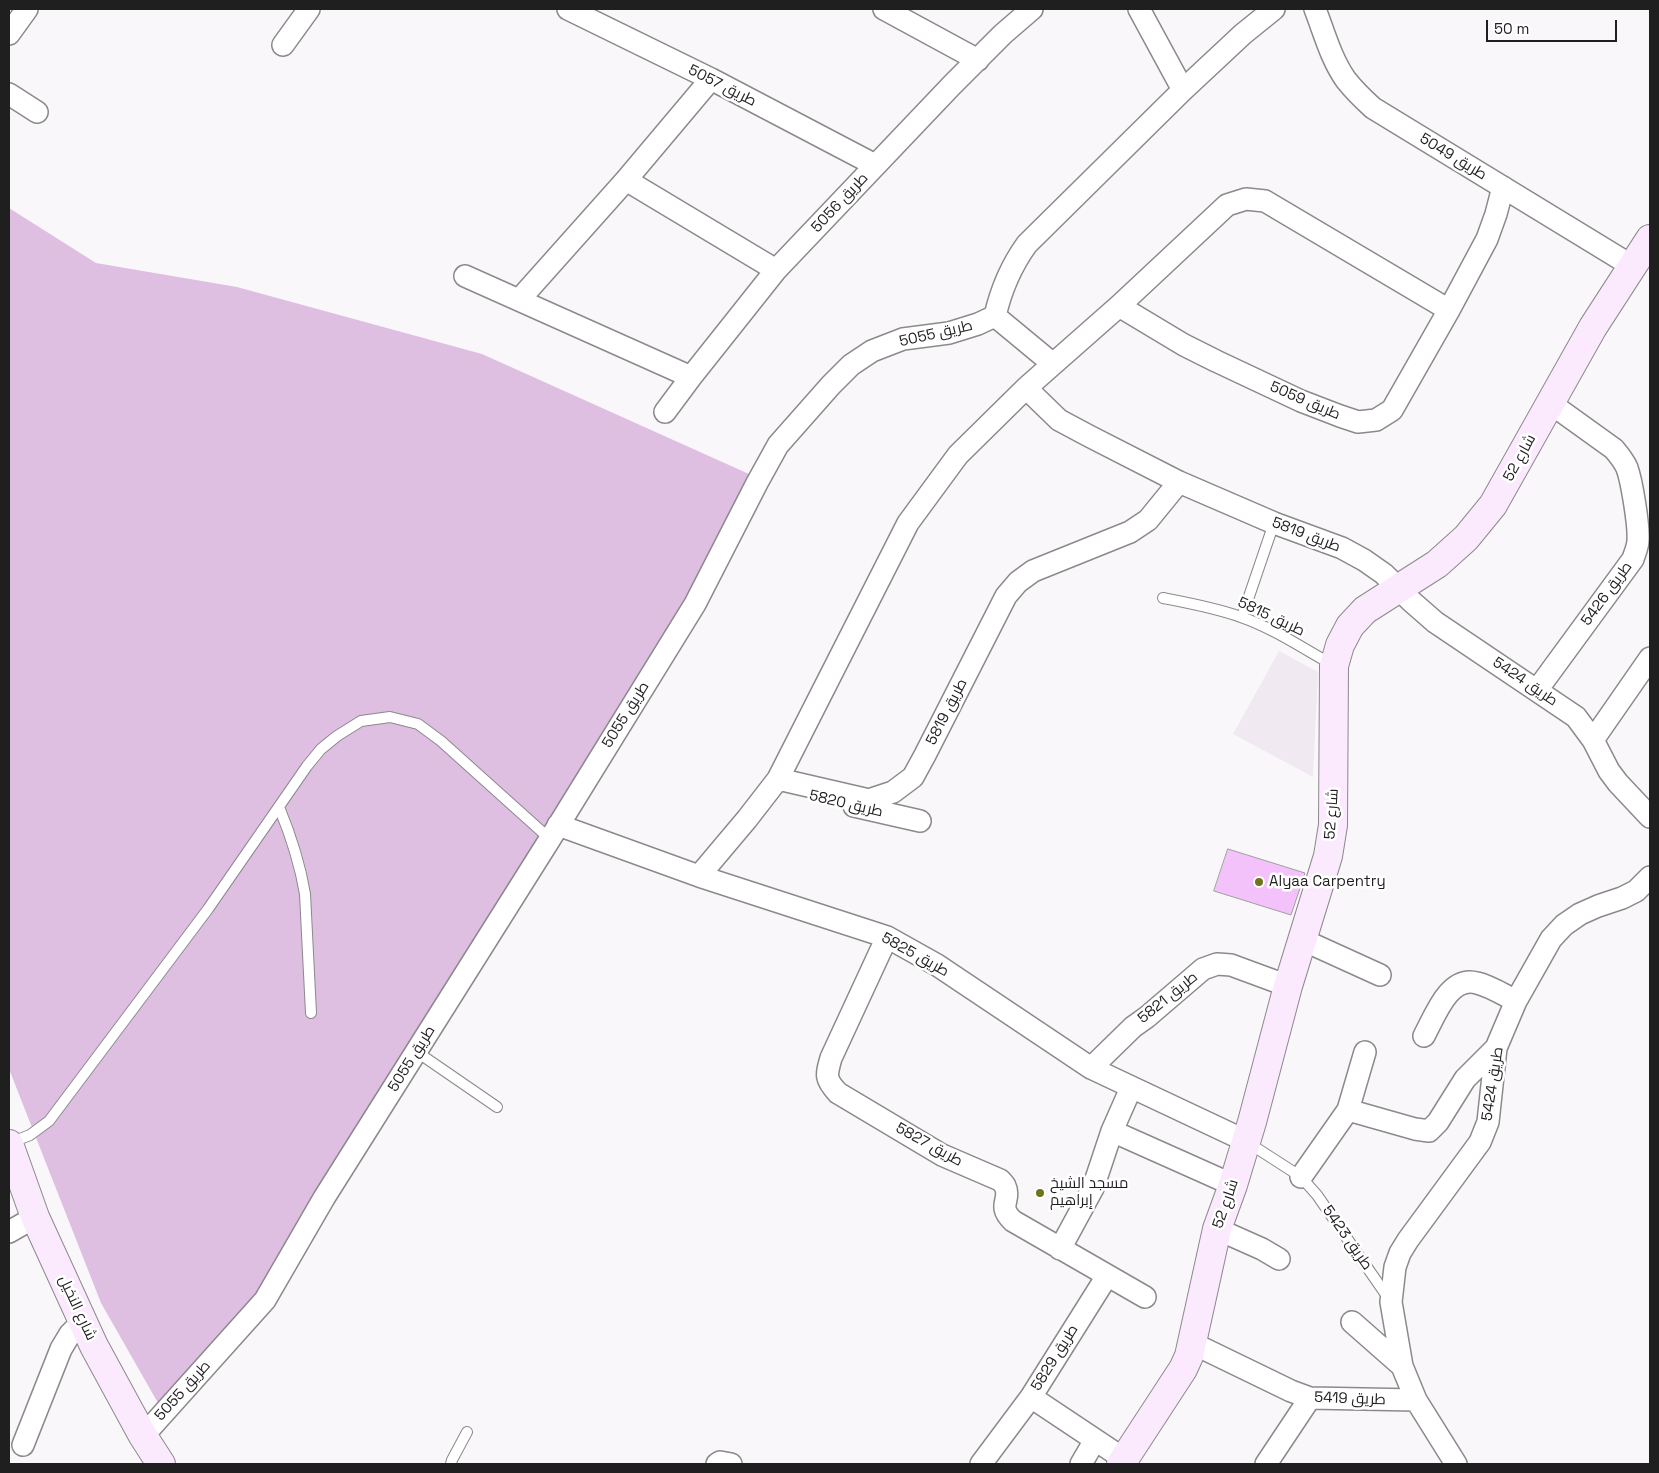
<!DOCTYPE html>
<meta charset="utf-8">
<style>
body{margin:0}
#map{position:relative;width:1659px;height:1473px;overflow:hidden;background:#faf7fb;font-family:"Space Grotesk",sans-serif}
canvas{display:block}
.frame{position:absolute;inset:0;border:10px solid #201f20;pointer-events:none}
.scale{position:absolute;left:1486px;top:20px;width:131px;height:22px;box-sizing:border-box;border:2px solid #201f20;border-top:0;padding-left:6px;font-size:15px;line-height:18px;white-space:nowrap;color:#201f20;-webkit-text-stroke:4px #fff;paint-order:stroke}
</style>
<div id="map">
<canvas width="1659" height="1473"></canvas>
<div class="frame"></div>
<div class="scale">50 m</div>
</div>
<script>
const ctx = document.querySelector('canvas').getContext('2d');
ctx.lineJoin = 'round';
function fill(path, color) { ctx.fillStyle = color; ctx.fill(path, 'evenodd'); }
function stroke(path, color, width, dash) { ctx.strokeStyle = color; ctx.lineWidth = width; ctx.lineCap = dash ? 'butt' : 'round'; ctx.setLineDash(dash || []); ctx.stroke(path); }
function write(font, color, halo, rows, align = 'center') {
  ctx.font = font + ' "Space Grotesk",Cairo,sans-serif'; ctx.lineWidth = 5; ctx.setLineDash([]); ctx.textBaseline = 'middle'; ctx.strokeStyle = halo; ctx.fillStyle = color; for (const [text, x, y, turn = 0] of rows) {
    ctx.save(); ctx.translate(x, y); ctx.rotate((+turn || 0) * Math.PI / 180); ctx.textAlign = isNaN(turn) ? turn : align; if (halo) ctx.strokeText(text, 0, 0); ctx.fillText(text, 0, 0); ctx.restore();
  }
}
const built = new Path2D(`
 M1279,651L1318,672L1313,777L1233,734Z`);
const green = new Path2D(`
 M9,208L96,263L237,287L482,354L749,474L707,566L340,1154L256,1303L158,1403L101,1303L9,1069Z`);
const building = new Path2D(`
 M1228,849L1305,873L1291,915L1214,891Z`);
const lane = new Path2D(`
 M1163,598C1189,603 1216,608 1241,617C1273,628 1304,649 1333,665
 M1242,617L1274,523
 M279,807C291,836 300,864 305,894L311,1013
 M417,1052L497,1107
 M1247,1142L1292,1171L1301,1177L1317,1195L1389,1299
 M10,1143L30,1135L49,1121L208,909L307,766L321,749L337,736L361,721L390,717L418,724L441,741L550,839
 M451,1464L452,1460L467,1432`);
const street = new Path2D(`
 M568,9L711,79L875,165
 M884,9L978,60
 M1139,9L1183,90
 M1315,9C1324,32 1331,59 1346,80C1354,90 1363,99 1373,108L1632,266
 M9,34L27,9
 M283,45L309,9
 M9,94L37,112
 M626,180L776,270
 M465,276L691,377
 M519,300L626,180L711,79
 M1119,306L1184,345L1216,361L1301,401L1340,416L1358,422L1376,420L1392,410L1449,310L1487,239L1496,214L1503,187
 M995,316L1053,364
 M1026,388L1059,420L1089,436L1179,482L1274,523L1342,548L1364,560L1384,574L1411,601L1435,622L1576,717L1593,740L1609,771L1618,783L1650,817
 M665,412L691,377L776,270L952,85L1003,34L1032,9
 M1537,690L1633,559C1635,552 1638,547 1638,540C1639,526 1632,482 1627,468C1624,461 1619,455 1614,449L1550,403
 M1593,740L1650,658
 M778,779L908,523L958,455L1026,388L1119,306L1227,205L1246,199L1265,201L1449,310
 M854,806L920,821
 M558,825L699,876L887,937L937,965L1091,1068L1246,1141
 M699,876L747,819L778,779L869,800L893,792L913,777L925,755L1006,596L1018,582L1033,571L1130,532L1148,520L1179,482
 M887,937L831,1058C826,1076 825,1079 838,1093L942,1155L1000,1180C1002,1182 1004,1184 1005,1186C1012,1200 996,1205 1013,1221L1145,1297
 M1303,940L1380,975
 M1424,1036C1435,1016 1449,975 1477,983C1490,986 1504,995 1516,1001
 M1091,1068L1133,1027L1147,1017L1203,969L1217,964L1231,965L1288,986
 M1348,1110L1365,1052
 M1112,1131L1233,1185
 M1301,1177L1348,1110L1415,1129L1429,1131L1438,1122L1465,1079L1496,1048
 M1217,1229L1262,1249L1279,1259
 M9,1232L35,1217
 M1060,1249L1093,1188L1112,1131L1131,1088
 M1352,1322L1402,1366
 M1192,1343L1291,1391L1310,1398L1416,1400
 M1031,1397L1124,1459
 M143,1436L265,1300L324,1198L550,839L695,604L757,483L778,445L831,385L851,365L872,351L903,339L949,333L978,324L995,316C1001,290 1011,266 1027,244L1183,90L1243,34L1274,9
 M23,1445L61,1349L70,1334L83,1321
 M717,1464L720,1462L731,1464
 M981,1464L1031,1397L1107,1276
 M1081,1464L1095,1440
 M1266,1464L1310,1398
 M1456,1464L1416,1400L1402,1366L1391,1302L1395,1267L1400,1253L1408,1240L1480,1142L1488,1122L1496,1048L1516,1001L1551,939L1564,925L1580,914L1598,906L1622,898L1636,891L1650,877`);
const secondary = new Path2D(`
 M9,1144L35,1217L94,1346L143,1436L161,1464
 M1121,1464L1183,1369L1189,1356L1217,1229L1233,1185L1252,1122L1288,986L1328,856L1333,825L1334,666L1340,645L1350,626L1365,610L1437,564L1466,538L1493,505L1593,327L1650,239`);
const markers = [
 [1259,882,5,"#6f741c"],
 [1040,1193,5,"#6f741c"]
];
const streetNames = [
 ["طريق 5057",722,86,27],
 ["طريق 5049",1453,157,31],
 ["طريق 5056",840,203,-47],
 ["طريق 5055",936,334,-13],
 ["طريق 5059",1305,401,23],
 ["شارع 52",1520,458,-61],
 ["طريق 5819",1306,535,21],
 ["طريق 5426",1607,594,-54],
 ["طريق 5815",1271,617,25],
 ["طريق 5424",1525,682,34],
 ["طريق 5819",947,712,-63],
 ["طريق 5055",626,715,-58],
 ["طريق 5820",846,804,13],
 ["شارع 52",1332,814,-86],
 ["طريق 5825",915,955,29],
 ["طريق 5821",1168,998,-39],
 ["طريق 5055",412,1059,-58],
 ["طريق 5424",1493,1084,-81],
 ["طريق 5827",929,1145,29],
 ["شارع 52",1226,1204,-71],
 ["طريق 5423",1347,1238,55],
 ["شارع النخيل",77,1308,65],
 ["طريق 5829",1055,1358,-58],
 ["طريق 5055",183,1391,-48],
 ["طريق 5419",1350,1399,2]
];
const poiNames = [
 ["Alyaa Carpentry",1269,882],
 ["مسجد الشيخ",1050,1184],
 ["إبراهيم",1050,1201]
];
fill(built, '#f1e9f2');
fill(green, '#debfe2');
fill(building, '#f4c2fa');
stroke(building, '#a09ea1', 1);
stroke(lane, '#8c898c', 12);
stroke(street, '#8c898c', 24);
stroke(secondary, '#8c898c', 30);
stroke(lane, '#fff', 10);
stroke(street, '#fff', 21);
stroke(secondary, '#fbe9fe', 28);
for (const [x, y, r, color] of markers) { const dot = new Path2D(); dot.arc(x, y, r, 0, 2 * Math.PI); ctx.fillStyle = color; ctx.fill(dot); stroke(dot, '#fff', 2); }
write('15px', '#201f20', '#fff', streetNames);
write('15px', '#201f20', '#fff', poiNames, 'left');
</script>
